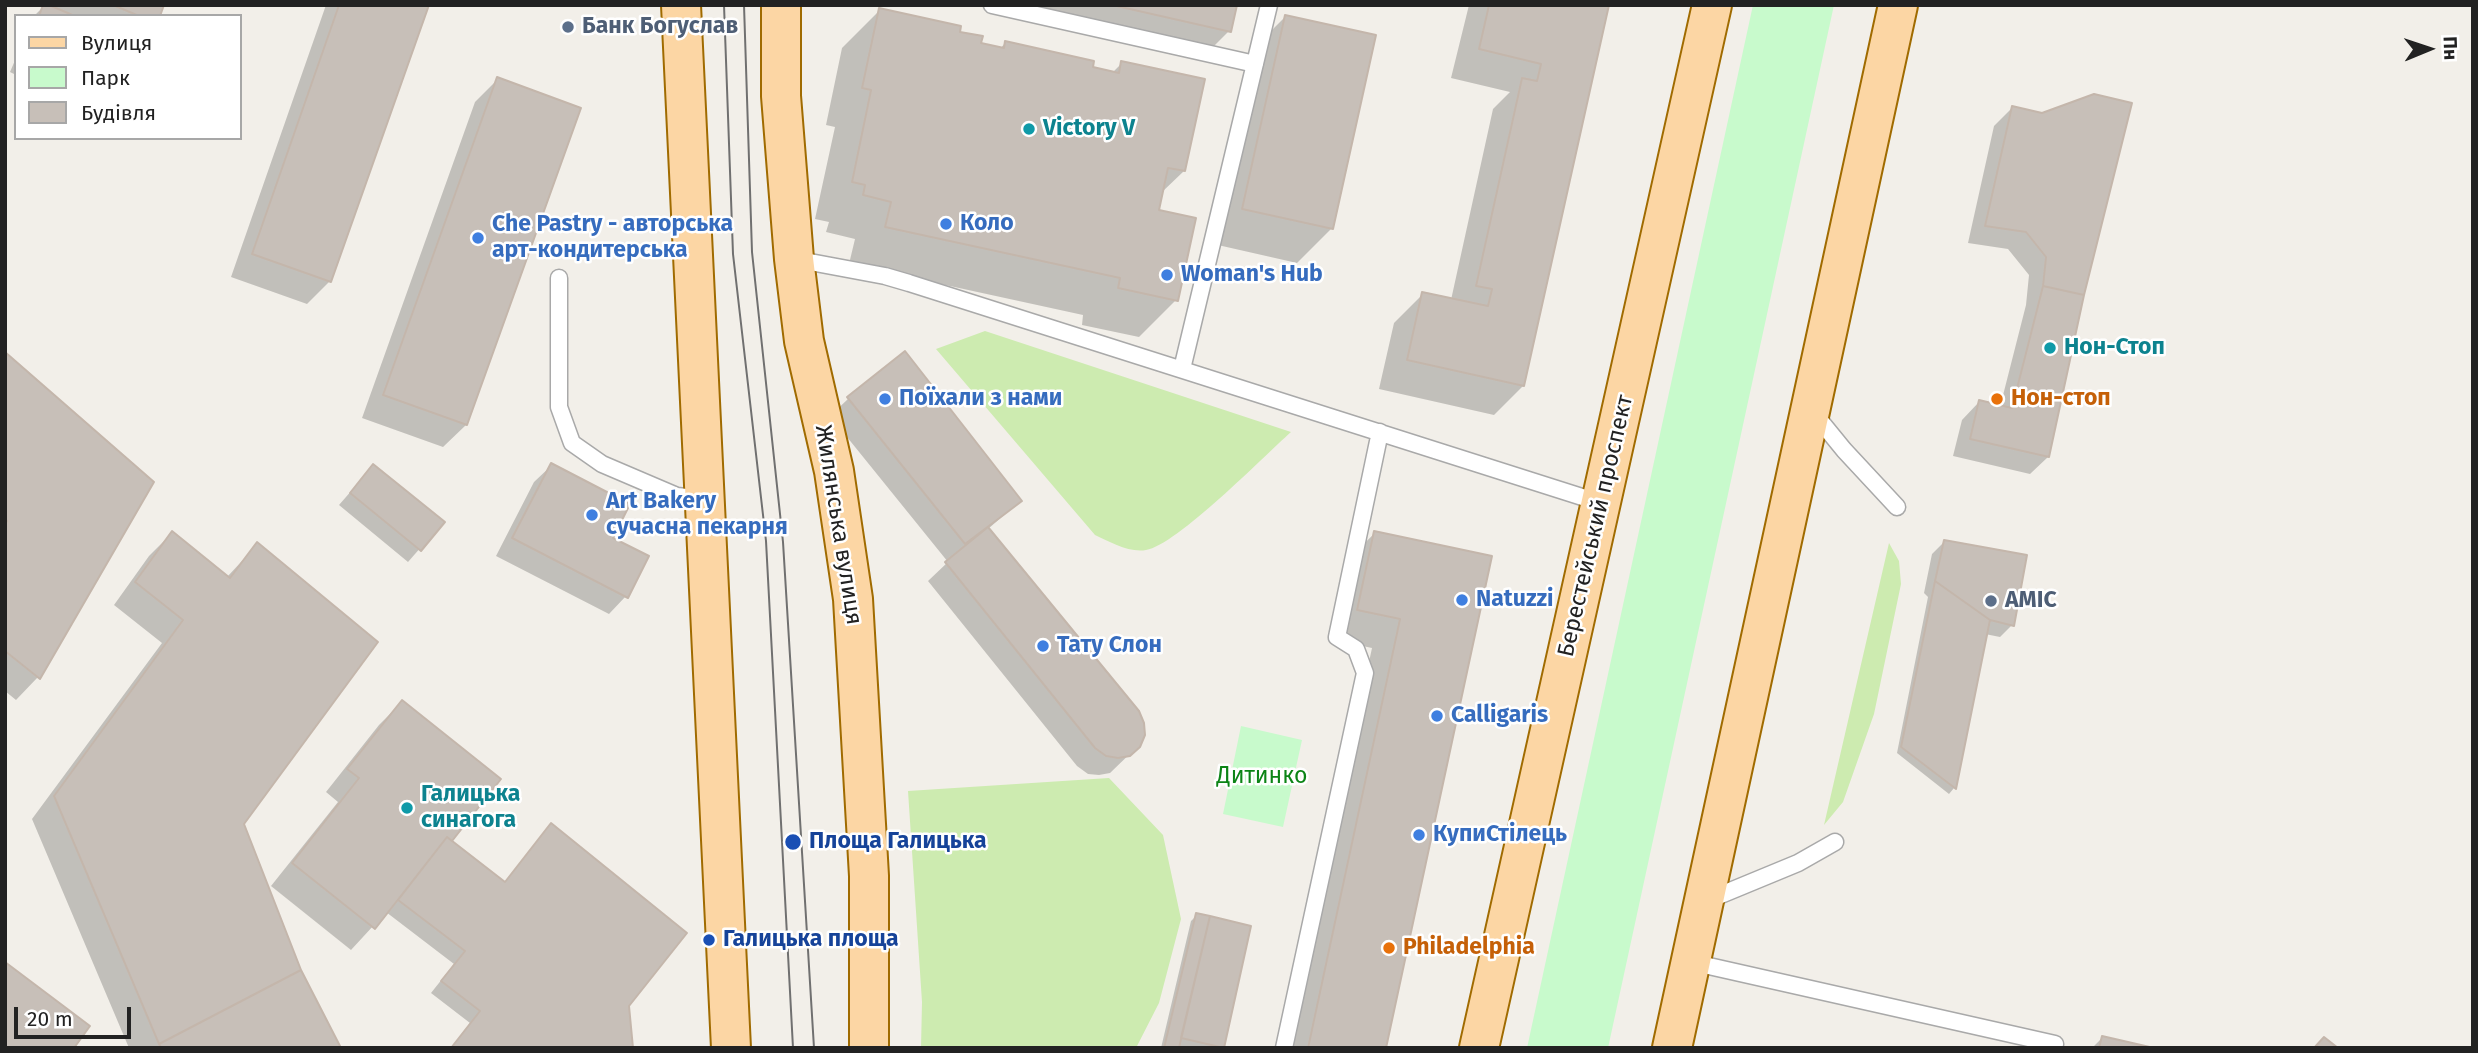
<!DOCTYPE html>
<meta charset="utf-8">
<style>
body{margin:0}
#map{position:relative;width:2478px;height:1053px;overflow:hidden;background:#f2efe9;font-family:"Fira Sans",sans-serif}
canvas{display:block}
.frame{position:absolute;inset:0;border:7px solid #222;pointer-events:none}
.legend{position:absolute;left:14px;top:14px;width:228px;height:126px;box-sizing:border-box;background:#fff;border:2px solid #a7a7a7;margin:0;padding:9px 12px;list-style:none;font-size:21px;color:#222}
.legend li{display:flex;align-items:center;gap:14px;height:35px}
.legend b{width:35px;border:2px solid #a7a7a7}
.north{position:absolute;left:2394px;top:14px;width:70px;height:70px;-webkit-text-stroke:5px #fff;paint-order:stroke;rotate:88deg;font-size:19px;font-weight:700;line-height:28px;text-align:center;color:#222}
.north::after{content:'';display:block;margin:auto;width:24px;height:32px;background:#222;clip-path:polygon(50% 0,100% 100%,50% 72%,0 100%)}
.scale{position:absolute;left:14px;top:1007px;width:117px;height:32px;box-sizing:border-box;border:4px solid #222;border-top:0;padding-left:9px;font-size:21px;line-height:24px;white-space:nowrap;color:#222;-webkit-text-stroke:5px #fff;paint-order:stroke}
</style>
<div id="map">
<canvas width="2478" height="1053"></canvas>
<div class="frame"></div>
<ul class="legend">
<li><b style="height:9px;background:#fcd6a4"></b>Вулиця</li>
<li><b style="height:19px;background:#c8facc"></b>Парк</li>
<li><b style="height:19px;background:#c7bfb8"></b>Будівля</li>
</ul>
<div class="north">Пн</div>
<div class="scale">20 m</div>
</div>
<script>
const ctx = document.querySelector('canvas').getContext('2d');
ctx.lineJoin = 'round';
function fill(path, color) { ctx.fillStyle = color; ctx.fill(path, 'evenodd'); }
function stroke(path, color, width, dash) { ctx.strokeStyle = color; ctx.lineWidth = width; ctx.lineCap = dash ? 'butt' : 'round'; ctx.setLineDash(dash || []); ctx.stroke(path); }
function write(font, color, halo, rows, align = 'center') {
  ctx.font = font + ' "Fira Sans",sans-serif'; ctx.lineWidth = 5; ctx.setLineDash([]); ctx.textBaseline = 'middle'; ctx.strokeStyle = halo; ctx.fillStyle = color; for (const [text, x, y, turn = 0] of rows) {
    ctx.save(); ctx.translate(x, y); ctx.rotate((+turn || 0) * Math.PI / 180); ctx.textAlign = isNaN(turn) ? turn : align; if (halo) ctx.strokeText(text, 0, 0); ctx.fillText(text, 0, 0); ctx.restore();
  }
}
const grass = new Path2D(`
 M985,331L1291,432C1263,457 1177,545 1146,550C1129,553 1110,542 1095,535L936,349Z
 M1889,543L1899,561L1901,584L1874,714L1843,802L1824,825Z
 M1109,778L1163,835L1181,919L1159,1003L1136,1048H921L922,1002L908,791Z`);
const park = new Path2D(`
 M1753,5H1834L1608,1048H1527Z
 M1241,726L1302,740L1283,827L1223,814Z`);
const shadow = new Path2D(`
 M45,5H162L158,16H34Z
 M326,5H427L330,281L307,304L231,277Z
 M1018,5H1235L1229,31L1211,49Z
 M1469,5H1608L1523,386L1494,415L1379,389L1394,323L1423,294L1451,300L1493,109L1510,92L1451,78Z
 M880,10L958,33L979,44L1000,49L1005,43L1091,68L1112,73L1122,63L1184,171L1161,193L1157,211L1176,300L1139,337L1082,325L1083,315L849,264L855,239L826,232L829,222L815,219L835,127L826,125L842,48Z
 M1285,17L1332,228L1297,263L1209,243L1251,51Z
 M16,58V75L10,72Z
 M498,79L579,109L466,425L443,447L362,418L475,102Z
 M2012,108L2082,294L2048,457L2030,474L1953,456L1962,420L1979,402L2000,407L2026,305L2029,275L2008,249L1968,243L1994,126Z
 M904,353L1020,501L988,529L1138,746L1110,773L1099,775L1088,774L1077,766L928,581L948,562L830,416L848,399Z
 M5,354L38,677L16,700L5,691Z
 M552,465L611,538L626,596L609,614L496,556L534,482Z
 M373,466L443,522L408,562L339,505Z
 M172,533L227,577L257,545L242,824L300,971L339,1048H129L32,819L162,643L114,605L149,556Z
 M1375,533L1490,557L1385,1048H1286L1372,648L1329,639L1345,562Z
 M1944,542L2012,625L2000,637L1985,634L1954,788L1949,794L1897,753L1928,597L1924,593L1932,554Z
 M402,702L449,841L504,883L551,825L627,1006L631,1048H451L470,1023L431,993L454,964L386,912L351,950L271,886L338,802L326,792L379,725Z
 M1197,915L1222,1047L1161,1048L1191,921Z
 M2102,1038L2146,1048H2092Z`);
const building = new Path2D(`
 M43,5H49L75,16H39Z
 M113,5H164L160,16H139Z
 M339,5H429L331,282L252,254Z
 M1112,5H1237L1231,32Z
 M1489,5H1609L1524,386L1407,360L1422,292L1488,306L1492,289L1476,286L1522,78L1537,81L1541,64L1479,49Z
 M879,8L961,26L960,32L983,36L981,43L1004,48L1005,41L1094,61L1093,67L1119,73L1121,61L1205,79L1185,171L1168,168L1159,210L1196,218L1178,301L1118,288L1120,278L885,227L891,202L863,195L865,185L852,182L871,90L862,88Z
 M1285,15L1376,35L1333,229L1242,209Z
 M497,77L581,108L467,425L383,395Z
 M2094,94L2132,103L2084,295L2043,286L2046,257L2026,232L1985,226L2012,106L2042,113Z
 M2043,286L2084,295L2049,457L1970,439L1979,400L2012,408Z
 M905,351L1022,501L965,544L847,397Z
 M5,352L154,482L40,679L5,651V524L7,521L5,519Z
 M551,463L630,504L613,538L649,556L628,598L512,538Z
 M373,464L445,522L421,551L350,493Z
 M988,527L1139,711L1144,723L1145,735L1140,747L1130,756L1118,758L1106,756L1095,748L945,562Z
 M172,531L230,578L257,542L378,642L244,824L301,970L159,1044L54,796L183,620L135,582Z
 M1374,531L1492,556L1386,1048H1308L1400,619L1357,610Z
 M1944,540L2027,555L2014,626L1990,620L1935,581Z
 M1935,581L1990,620L1956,789L1901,747Z
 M402,700L501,779L452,841L447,837L375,929L292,863L359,778L347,769Z
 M551,823L687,933L629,1006L633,1048H451L480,1011L441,981L465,951L398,900L447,837L505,882Z
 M1196,913L1210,916L1179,1048H1164Z
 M1210,916L1251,926L1224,1048L1181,1038Z
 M5,962L90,1026L74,1048H5Z
 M301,970L341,1048H161L159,1044Z
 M2102,1036L2154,1048H2099Z
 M2324,1037L2338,1048H2314Z`);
const service = new Path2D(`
 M992,5L1255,64
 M794,259L885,276L909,283L1601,503
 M559,278V407L572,443L602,464L677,496L704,499
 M1182,369L1269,5
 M1813,412L1844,450L1897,507
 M1706,901L1798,863L1835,842
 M1691,962L2055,1044
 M1284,1048L1365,673L1356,649L1337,637L1380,432`);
const primary = new Path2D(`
 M681,5L731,1048
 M781,5V96L794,259L804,341L834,471L853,599L869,876V1048
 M1479,1048L1712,5
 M1672,1048L1898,5`);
const tram = new Path2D(`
 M724,5L733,254L766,541L793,1048
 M744,5L752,252L783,542L814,1048`);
const markers = [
 [568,27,7,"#5c6f8a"],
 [1029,129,7,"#0f9aa8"],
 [946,224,7,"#3f7fe0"],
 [478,238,7,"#3f7fe0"],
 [1167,275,7,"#3f7fe0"],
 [2050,348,7,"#0f9aa8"],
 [885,399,7,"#3f7fe0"],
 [1997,399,7,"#e8710a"],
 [592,515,7,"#3f7fe0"],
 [1462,600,7,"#3f7fe0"],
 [1991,601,7,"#5c6f8a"],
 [1043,646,7,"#3f7fe0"],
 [1437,716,7,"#3f7fe0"],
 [407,808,7,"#0f9aa8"],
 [1419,835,7,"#3f7fe0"],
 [793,842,9,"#1a4fb4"],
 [709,940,7,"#1a4fb4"],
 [1389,948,7,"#e8710a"]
];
const serviceNames = [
 ["Банк Богуслав",582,27],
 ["AMIC",2005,601]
];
const cultureNames = [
 ["Victory V",1043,129],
 ["Нон-Стоп",2064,348],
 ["Галицька",421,795],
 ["синагога",421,821]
];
const shopNames = [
 ["Коло",960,224],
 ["Che Pastry - авторська",492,225],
 ["арт-кондитерська",492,251],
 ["Woman's Hub",1181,275],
 ["Поїхали з нами",899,399],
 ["Art Bakery",606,502],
 ["сучасна пекарня",606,528],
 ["Natuzzi",1476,600],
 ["Тату Слон",1057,646],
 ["Calligaris",1451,716],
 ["КупиСтілець",1433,835]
];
const foodNames = [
 ["Нон-стоп",2011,399],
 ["Philadelphia",1403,948]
];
const streetNames = [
 ["Жилянська вулиця",838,525,81],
 ["Берестейський проспект",1596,526,-77]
];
const parkNames = [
 ["Дитинко",1262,777]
];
const transitNames = [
 ["Площа Галицька",809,842],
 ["Галицька площа",723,940]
];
fill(grass, '#cdebb0');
fill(park, '#c8facc');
fill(shadow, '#0003');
fill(building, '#c7bfb8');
stroke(building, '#c4b6ab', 2);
stroke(service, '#a9a9a9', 19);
stroke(primary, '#a06b00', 42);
stroke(service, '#fff', 16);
stroke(primary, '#fcd6a4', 38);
stroke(tram, '#707070', 2);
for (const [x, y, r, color] of markers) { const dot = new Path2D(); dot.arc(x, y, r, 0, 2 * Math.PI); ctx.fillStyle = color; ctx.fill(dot); stroke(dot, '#fff', 2.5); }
write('bold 23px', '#4e5e75', '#fff', serviceNames, 'left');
write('bold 23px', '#0d838f', '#fff', cultureNames, 'left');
write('bold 23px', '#366cbe', '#fff', shopNames, 'left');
write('bold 23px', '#c56008', '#fff', foodNames, 'left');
write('23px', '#222', '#fff', streetNames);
write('23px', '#0c8416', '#fff', parkNames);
write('bold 23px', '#164399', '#fff', transitNames, 'left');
</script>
